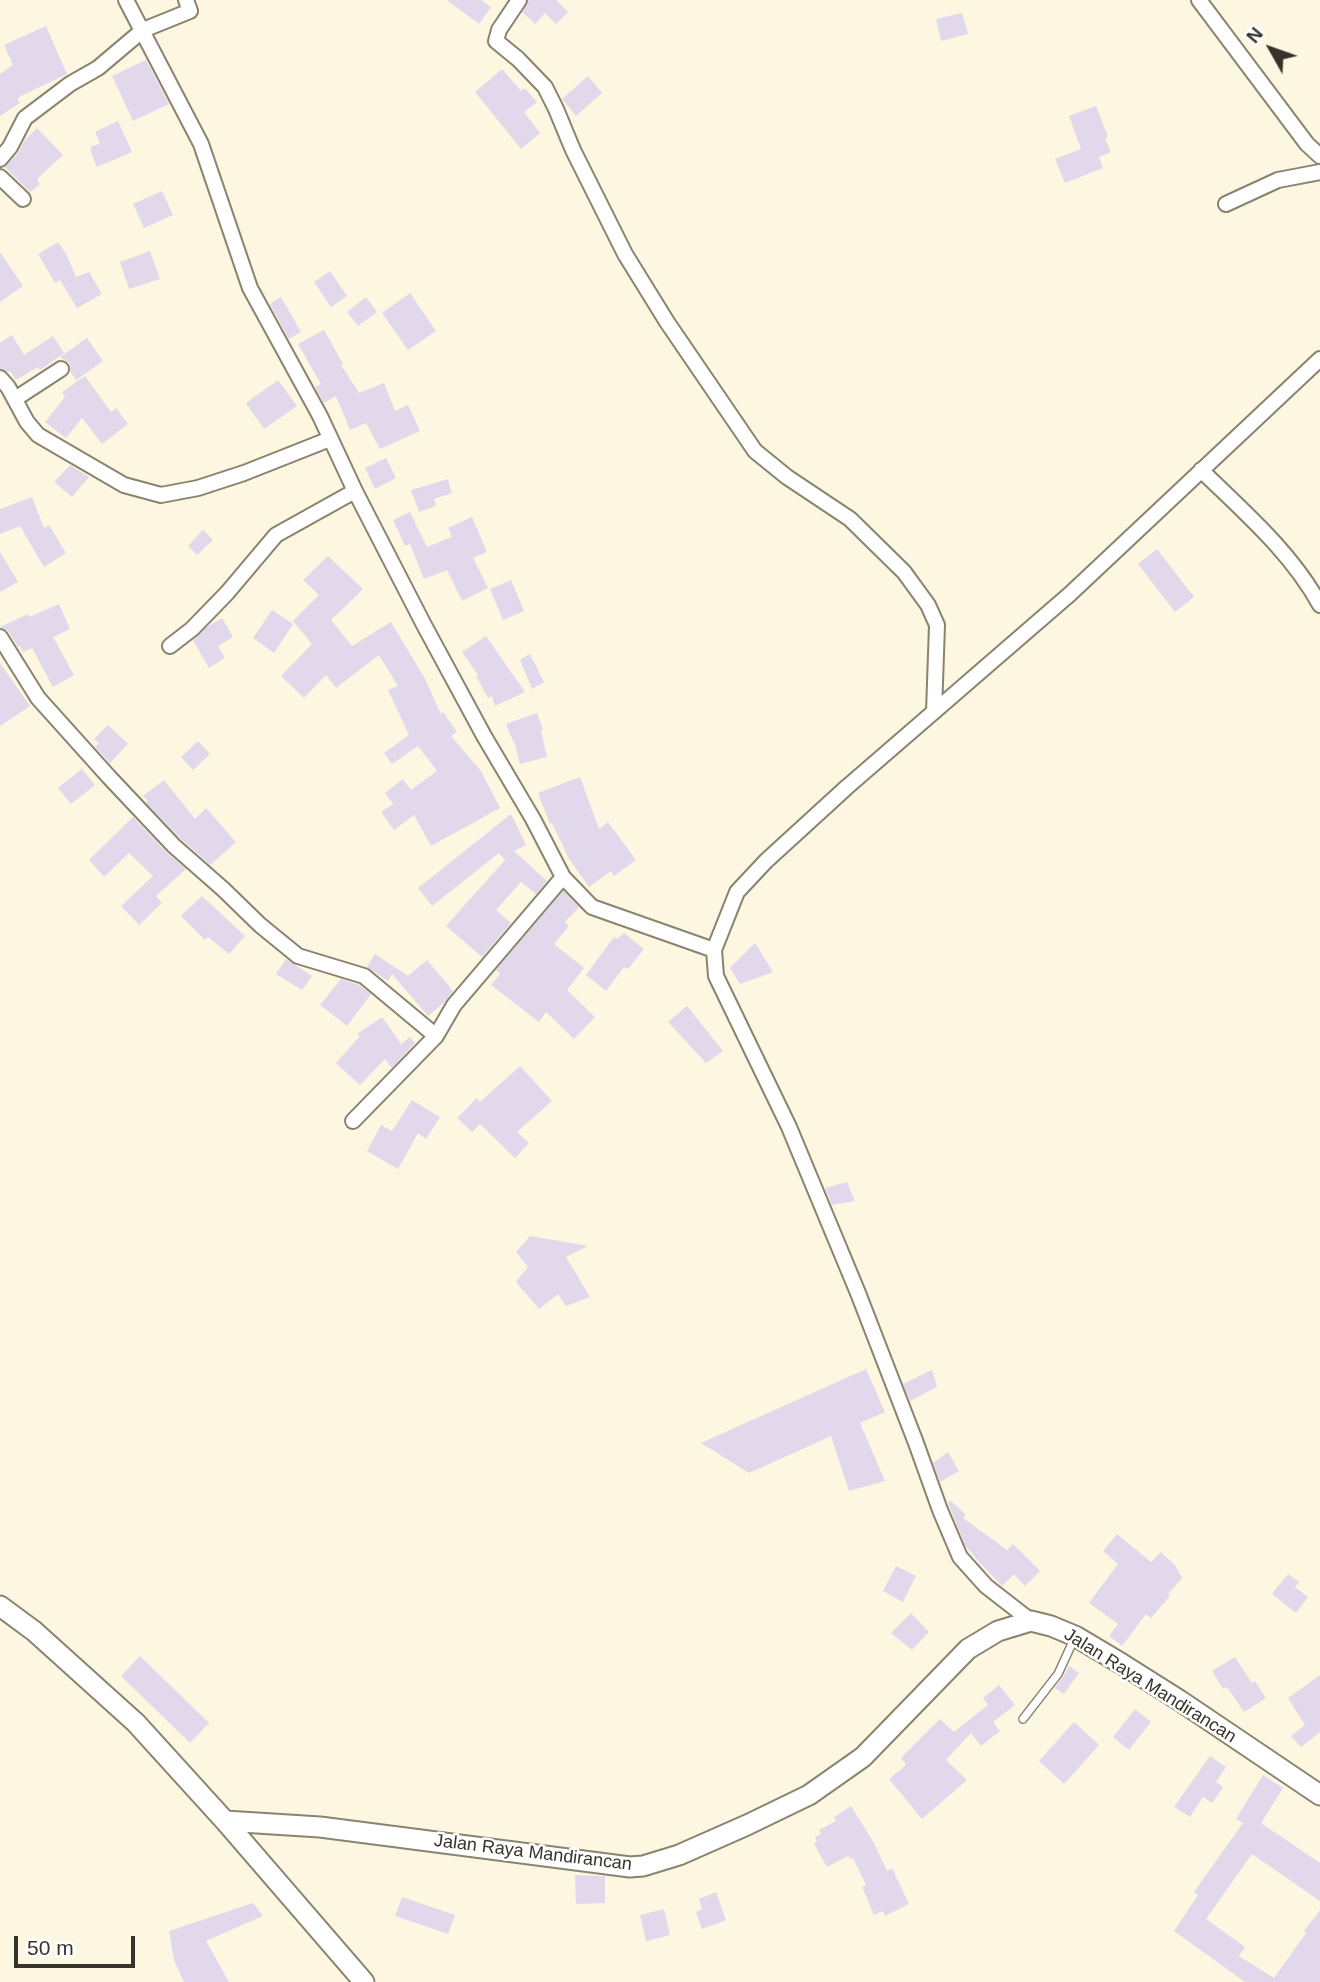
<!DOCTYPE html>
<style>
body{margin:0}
#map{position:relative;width:1320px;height:1982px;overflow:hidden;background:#fdf6e1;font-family:Helvetica,sans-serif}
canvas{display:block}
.north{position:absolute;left:1236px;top:14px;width:70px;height:70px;-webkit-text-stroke:5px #fff;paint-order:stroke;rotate:310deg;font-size:19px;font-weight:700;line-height:28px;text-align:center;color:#36332b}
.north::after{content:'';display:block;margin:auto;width:24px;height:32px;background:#36332b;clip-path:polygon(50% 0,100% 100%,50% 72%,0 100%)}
.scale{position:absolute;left:14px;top:1936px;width:121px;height:32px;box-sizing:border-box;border:4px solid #36332b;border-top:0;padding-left:9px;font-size:21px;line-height:24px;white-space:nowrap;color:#36332b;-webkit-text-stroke:5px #fff;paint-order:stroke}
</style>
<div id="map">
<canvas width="1320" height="1982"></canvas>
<div class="north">N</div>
<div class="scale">50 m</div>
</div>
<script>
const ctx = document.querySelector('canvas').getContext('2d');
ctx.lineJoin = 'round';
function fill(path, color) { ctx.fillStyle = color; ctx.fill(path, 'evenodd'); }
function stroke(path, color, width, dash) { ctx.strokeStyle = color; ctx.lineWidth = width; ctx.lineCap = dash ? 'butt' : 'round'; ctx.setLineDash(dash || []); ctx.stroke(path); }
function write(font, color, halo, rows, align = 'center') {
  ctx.font = font + ' Helvetica,sans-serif'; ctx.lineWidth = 5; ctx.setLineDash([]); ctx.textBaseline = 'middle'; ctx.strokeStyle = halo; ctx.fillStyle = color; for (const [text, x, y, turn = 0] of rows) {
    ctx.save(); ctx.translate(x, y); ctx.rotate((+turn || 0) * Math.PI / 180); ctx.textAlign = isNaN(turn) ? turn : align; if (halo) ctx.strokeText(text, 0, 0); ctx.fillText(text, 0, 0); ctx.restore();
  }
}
const building = new Path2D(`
 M447,0H481L491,7L479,24Z
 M529,0H558L557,1L568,12L556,24L545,13L535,24L522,12Z
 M962,13L968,34L941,41L936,19Z
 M46,26L67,74L17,98L20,103L0,116V74L13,65L4,45Z
 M146,60L169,104L133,121L112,76Z
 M502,69L521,91L525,88L537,102L524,112L540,133L521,149L475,92Z
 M588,76L602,93L576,116L562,99Z
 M1096,106L1108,137L1105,138L1111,152L1099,157L1103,168L1065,183L1055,159L1081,149L1069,116Z
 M118,121L132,152L97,167L91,152V147L100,143L95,132Z
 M37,128L63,155L37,179L40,184L30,192L5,167L18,153L25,140Z
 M162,191L173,215L144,228L133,204Z
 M58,242L66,254L76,277L89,272L102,294L77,308L60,280L55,283L38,254Z
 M150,251L160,279L129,289L120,262Z
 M0,252L23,286L0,302Z
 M330,271L347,296L331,307L314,282Z
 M410,293L436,331L408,350L382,313Z
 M281,297L301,332L289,339L270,304Z
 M366,297L377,312L358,326L347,312Z
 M324,330L343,364L341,365L359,393L384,383L395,411L408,405L420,431L380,449L366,423L350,430L336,396L324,403L315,387L321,384L298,344Z
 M12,335L24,355L53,336L64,353L40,370L38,367L16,380L10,371L8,372L0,369V343Z
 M87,338L103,361L76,380L70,371L69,363L60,357Z
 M85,376L111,412L116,408L128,424L102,444L82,418L66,438L45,422L65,397L62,392Z
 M278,380L297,406L264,429L246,403Z
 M386,458L396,478L375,489L365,468Z
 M70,465L89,477L72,497L54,482Z
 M448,479L452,493L434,499L436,506L419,512L411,490Z
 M32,497L44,528L49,525L66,553L44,567L20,526L0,534V509Z
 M410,512L427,547L452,537L448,528L472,517L487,552L473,558L488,588L462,601L447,570L424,579L410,544L405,546L393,520Z
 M203,530L213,540L197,555L188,546Z
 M1157,549L1194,597L1175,612L1138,564Z
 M0,552L18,582L0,592Z
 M328,556L363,589L331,620L352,646L391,622L424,677L441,714L443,712L457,732L451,736L481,771L500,808L431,846L414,815L394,830L381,812L393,804L385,793L403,779L411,790L437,771L418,746L392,764L384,753L409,735L388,690L398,686L379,655L336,688L326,675L304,698L281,676L312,644L293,621L319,595L303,580Z
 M511,580L524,611L503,620L490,589Z
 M59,604L70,629L53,637L74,675L53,687L32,648L23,652L20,646L18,647L8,631L0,627L28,614L29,617Z
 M272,610L293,624L274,653L253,638Z
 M222,618L233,637L218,646L225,658L209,668L193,640L207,627Z
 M486,636L525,692L495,706L492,696L488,698L476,676L478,675L462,652Z
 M530,654L544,682L532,689L520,660Z
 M0,663L30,706L0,726Z
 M537,713L543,730L541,731L547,757L520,764L514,741H513L506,724Z
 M108,725L128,744L110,763L95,747L99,743L94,739Z
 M198,741L210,754L193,770L181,757Z
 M82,769L95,785L71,804L58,788Z
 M580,777L599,829L608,822L636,860L614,876L611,871L589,887L568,857L552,823L550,824L538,793Z
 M164,780L195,819L206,808L236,842L210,865L181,839L146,803L148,801L143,796Z
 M511,814L526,845L514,851L547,881L536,894L521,882L496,910L511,923L482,957L446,926L505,860L499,853L432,906L418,888Z
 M133,817L167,853L186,869L156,896L162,903L139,925L121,906L153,876L129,853L104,877L89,860Z
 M563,891L579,907L565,922L569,926L554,944L584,968L567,990L595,1017L574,1039L546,1012L539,1022L491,985L500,974L496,970Z
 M202,896L245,936L229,954L208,937L205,940L181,916Z
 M624,933L644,949L628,969L624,967L606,991L586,975L614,937L617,939Z
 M755,943L773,972L740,984L730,968Z
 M375,954L408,976L427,960L453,991L445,1002L428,1016L392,974L388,981L367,967Z
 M286,959L312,976L302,990L276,974Z
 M341,979L359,985L371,994L347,1026L320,1005Z
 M687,1006L723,1051L706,1063L668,1022Z
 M382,1017L401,1044L410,1037L415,1043L392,1068L385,1059L360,1085L336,1063L360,1036L357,1034Z
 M520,1066L552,1101L517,1132L529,1143L515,1158L480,1124L472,1132L457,1118L477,1098L480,1102Z
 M412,1100L440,1117L426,1139L418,1133L398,1169L367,1151L381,1125L392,1131Z
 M847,1182L855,1201L832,1205L825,1188Z
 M530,1236L588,1246L566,1257L590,1297L566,1306L558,1294L539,1309L516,1282L528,1267L516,1252Z
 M866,1369L885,1412L860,1423L885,1481L849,1491L831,1436L749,1473L701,1443Z
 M932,1370L937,1387L910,1401L903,1384Z
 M948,1452L959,1471L940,1482L933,1463Z
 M950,1500L966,1515L963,1518L1007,1550L1013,1544L1040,1571L1025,1586L1014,1574L1002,1586L978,1561L965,1545L948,1503Z
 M1117,1534L1151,1562L1161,1552L1175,1565L1182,1578L1168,1594L1170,1596L1151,1618L1146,1614L1122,1646L1109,1636L1118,1624L1089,1603L1118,1564L1103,1551Z
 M896,1566L916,1576L903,1602L883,1591Z
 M1288,1574L1299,1582L1295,1587L1308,1597L1296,1613L1272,1594Z
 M911,1613L929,1632L912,1650L891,1633Z
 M140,1656L209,1723L190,1743L121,1676Z
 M1235,1657L1252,1683L1255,1681L1266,1698L1244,1712L1227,1687L1223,1689L1212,1671Z
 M1069,1666L1079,1673L1064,1694L1055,1688L1063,1677Z
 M1320,1675V1732L1301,1747L1291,1736L1305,1725L1288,1698Z
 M999,1685L1015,1705L993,1722L1000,1731L981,1746L971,1733L946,1760L967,1780L922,1819L889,1779L906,1765L901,1758L940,1719L954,1732L988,1705L983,1698Z
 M1135,1709L1151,1722L1129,1750L1113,1737Z
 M1074,1722L1099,1745L1064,1784L1039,1761Z
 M1210,1756L1226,1767L1216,1782L1223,1787L1212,1803L1203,1797L1190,1817L1174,1807Z
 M1263,1775L1283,1788L1261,1823L1320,1863V1901L1252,1854L1206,1919L1245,1947L1239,1956L1274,1978L1306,1933L1304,1931L1320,1910V1982H1245L1174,1931L1198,1895L1194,1892L1243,1823L1236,1819Z
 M851,1806L874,1843L887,1871L892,1868L909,1904L885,1916L883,1911L874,1915L862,1887L866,1885L853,1858L851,1859L848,1856L827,1867L814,1844L817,1842L815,1837L821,1834L819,1830L836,1821L834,1817Z
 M575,1875L605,1876V1903L576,1904Z
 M716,1892L726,1920L702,1929L696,1912L702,1909L699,1899Z
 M402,1897L455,1915L448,1934L395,1916Z
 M253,1903L263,1916L206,1941L229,1982H184L174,1960L169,1931Z
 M664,1909L670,1935L646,1941L640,1915Z`);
const lane = new Path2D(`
 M1023,1719L1058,1674L1075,1637`);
const street = new Path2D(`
 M126,0L201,144L250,288L320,416L355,491L424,625L484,736L533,819L563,877L592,907L714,950
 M519,0L499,30L496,41L518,59L545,87L556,109L573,150L625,254L667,322L755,451L787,477L850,519L904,572L928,605L937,625L934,712
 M1199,0L1307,144L1320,156
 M0,159L10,147L25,118L70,84L98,68L143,30L190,11L186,0
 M0,177L23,199
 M1226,204L1278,180L1320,172
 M0,378L8,387L27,422L38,435L124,485L161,495L198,488L244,473L330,439
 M15,399L61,369
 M1201,470C1244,512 1291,552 1320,605
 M0,637L38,698L109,777L174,846L223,889L260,925L298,956L364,976L436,1036
 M170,646L192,629L227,593L276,535L355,491
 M353,1121L436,1036L454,1005L563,877
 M1031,1621L986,1586L960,1557L940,1510L916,1443L858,1293L789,1127L716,976L714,950L737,892L766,861L847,787L1070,594L1320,359`);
const secondary = new Path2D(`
 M0,1606L34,1631L136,1723L225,1821L320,1827L630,1867L643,1866L679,1855L747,1825L809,1795L863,1757L968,1649L998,1631L1031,1621L1051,1626L1075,1636L1122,1664L1179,1700L1320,1795
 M225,1821L364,1982`);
const streetNames = [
 ["Jalan Raya Mandirancan",1150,1686,32],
 ["Jalan Raya Mandirancan",533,1853,7]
];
fill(building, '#e2d8ec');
stroke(lane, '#898370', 10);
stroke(street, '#898370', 18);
stroke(secondary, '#898370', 23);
stroke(lane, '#fff', 7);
stroke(street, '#fff', 14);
stroke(secondary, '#fff', 19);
write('18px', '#36332b', '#fff', streetNames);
</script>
